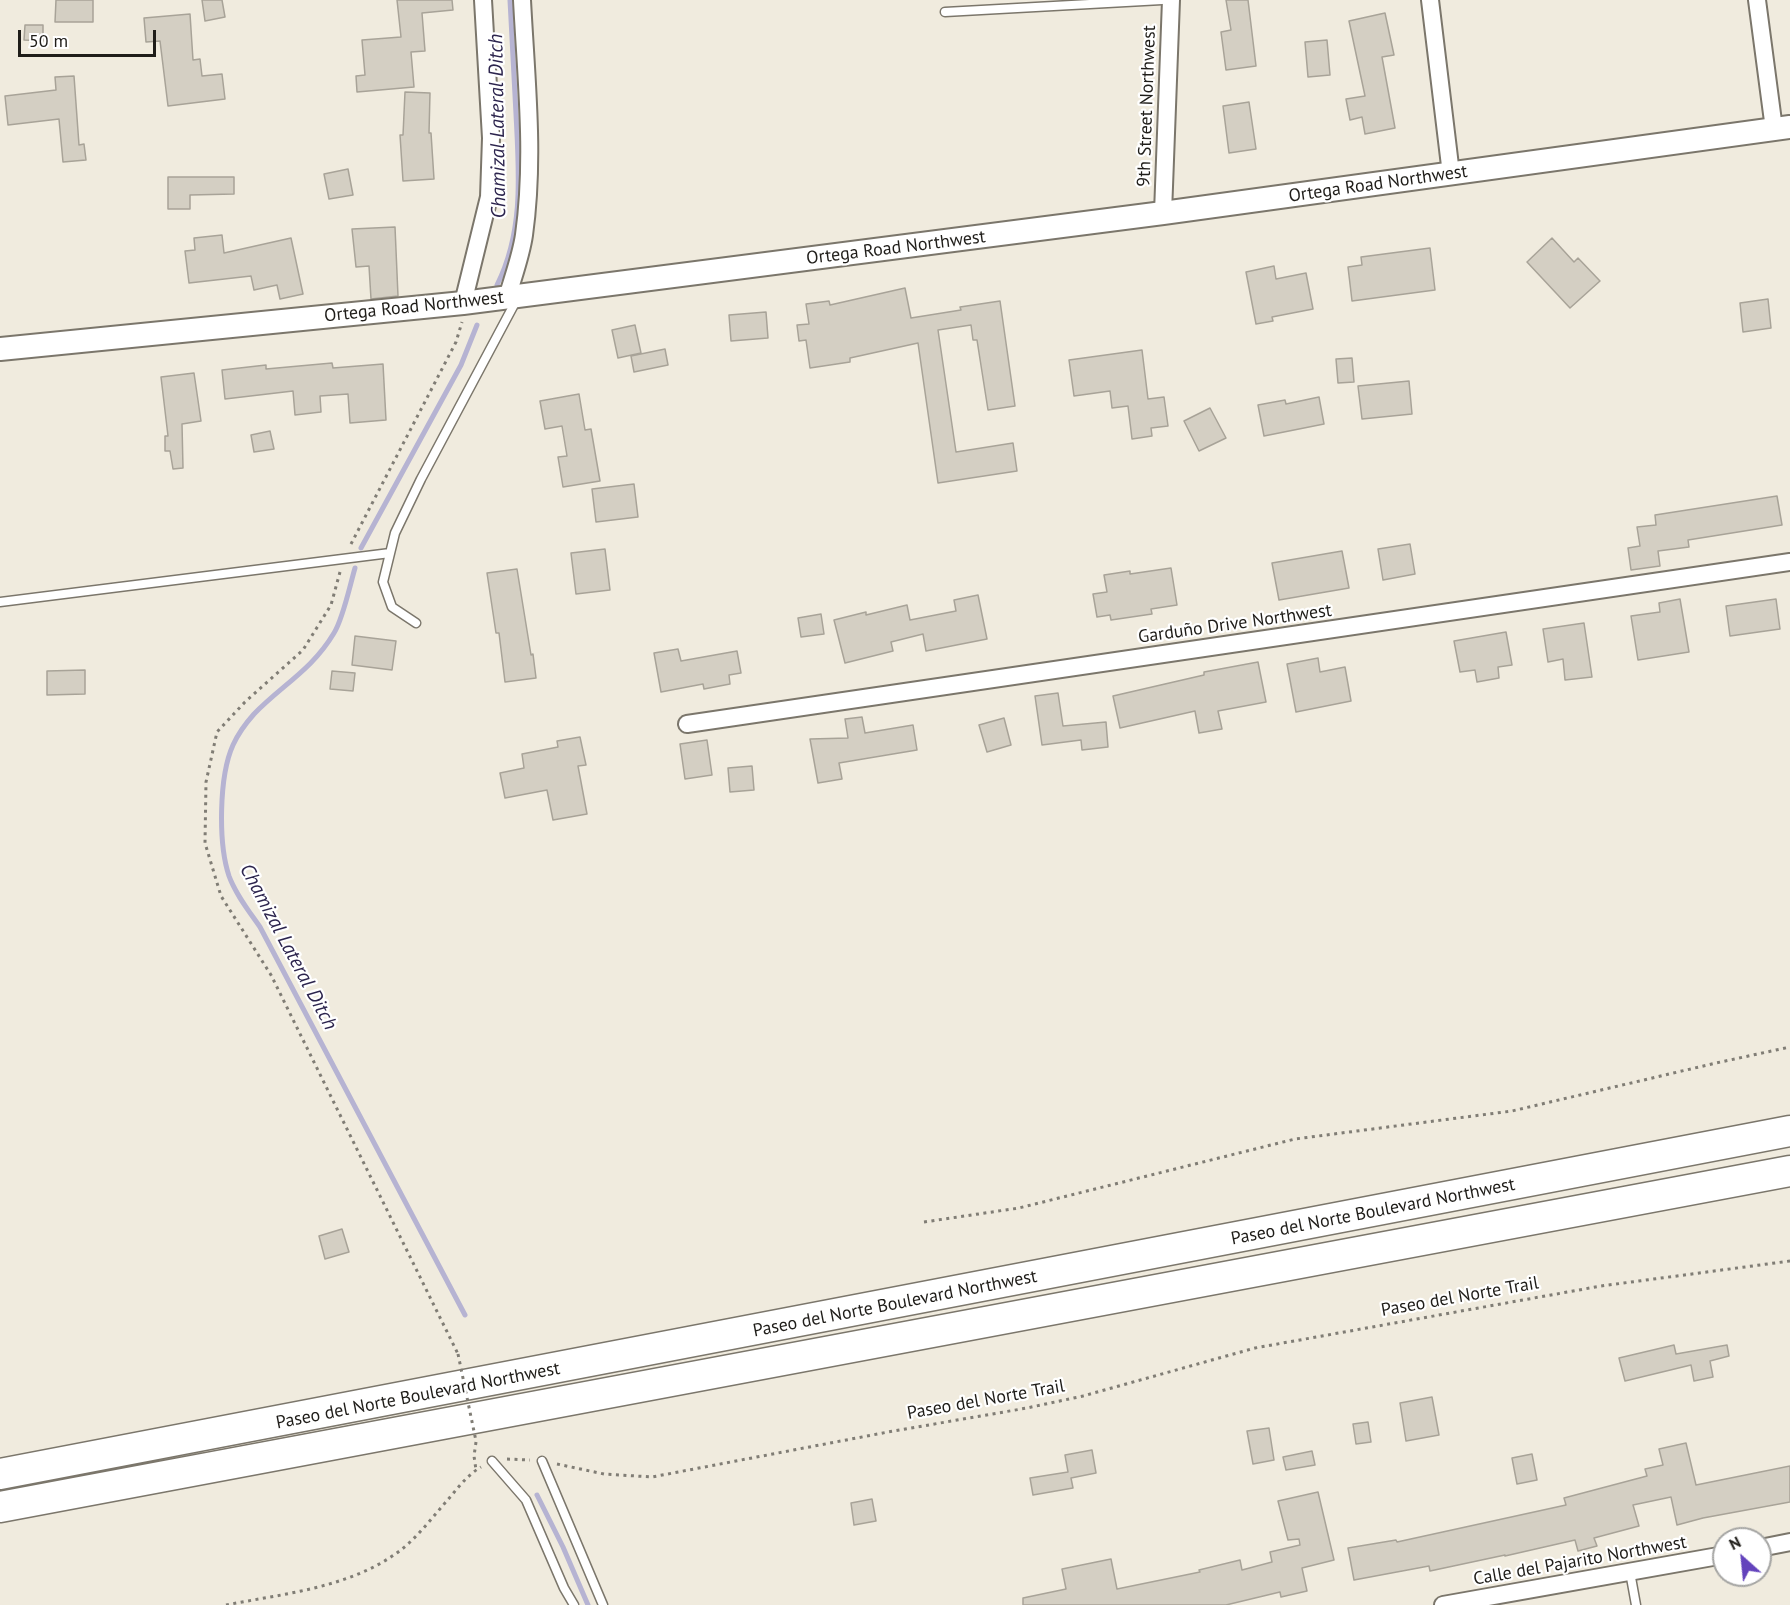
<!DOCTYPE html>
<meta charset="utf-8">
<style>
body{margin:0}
#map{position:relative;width:1790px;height:1605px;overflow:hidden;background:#f0ebde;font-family:"PT Sans",sans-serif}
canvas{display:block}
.north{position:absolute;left:1712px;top:1527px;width:60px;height:60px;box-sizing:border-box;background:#fff;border:2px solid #a5a5a3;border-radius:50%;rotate:333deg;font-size:16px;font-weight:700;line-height:24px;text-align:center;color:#1f1d19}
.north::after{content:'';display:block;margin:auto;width:21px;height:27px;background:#6343bc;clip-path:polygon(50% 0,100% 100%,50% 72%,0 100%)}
.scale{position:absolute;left:18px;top:30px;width:138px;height:27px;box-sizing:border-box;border:3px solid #1f1d19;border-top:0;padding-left:8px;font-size:18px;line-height:21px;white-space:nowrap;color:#1f1d19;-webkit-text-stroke:4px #fff;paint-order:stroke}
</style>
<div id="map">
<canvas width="1790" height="1605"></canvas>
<div class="north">N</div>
<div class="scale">50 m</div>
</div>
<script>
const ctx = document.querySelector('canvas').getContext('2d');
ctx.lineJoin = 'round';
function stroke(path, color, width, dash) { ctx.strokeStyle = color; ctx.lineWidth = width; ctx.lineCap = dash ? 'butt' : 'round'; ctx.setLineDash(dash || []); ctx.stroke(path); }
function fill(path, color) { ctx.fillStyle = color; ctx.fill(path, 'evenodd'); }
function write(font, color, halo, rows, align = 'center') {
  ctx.font = font + ' "PT Sans",sans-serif'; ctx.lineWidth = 4.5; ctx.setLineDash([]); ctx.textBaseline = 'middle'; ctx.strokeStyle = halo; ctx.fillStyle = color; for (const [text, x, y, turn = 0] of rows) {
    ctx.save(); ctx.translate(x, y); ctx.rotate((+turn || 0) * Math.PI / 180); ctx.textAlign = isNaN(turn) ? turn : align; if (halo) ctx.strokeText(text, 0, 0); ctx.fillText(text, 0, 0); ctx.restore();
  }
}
const stream = new Path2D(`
 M497,285C524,231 519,173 516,114C514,76 512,38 510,0
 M361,548L461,365L477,325
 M355,568C350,585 343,619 334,633C312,670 282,685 254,714C246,723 238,734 233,745C219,776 218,843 229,876C236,895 249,911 260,927L465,1315
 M537,1495L563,1547L588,1605`);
const building = new Path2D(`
 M56,0H93V22H55Z
 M202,0H222L225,17L205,21Z
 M397,0H452L453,10L422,13L425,51L411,52L414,87L357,92L356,76L365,75L362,40L401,37Z
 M1226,0H1248L1256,66L1226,70L1221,32L1231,30Z
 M1385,13L1394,55L1382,57L1395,128L1365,134L1362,117L1350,120L1346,99L1365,96L1349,21Z
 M190,14L193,60L200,59L202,76L222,74L225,99L168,106L160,41L146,42L144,18Z
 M25,25H43V41L24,40Z
 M1327,40L1330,75L1308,77L1305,42Z
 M74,76L79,145L84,144L86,160L63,162L59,119L8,125L5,96L56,90L55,77Z
 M405,92L430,93L429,133H431L434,179L403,181L400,135H403Z
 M1249,102L1256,149L1229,153L1223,106Z
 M348,169L353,195L329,199L324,174Z
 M168,177H234V194L190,195V209H168Z
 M395,227L398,296L371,299L369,266L356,267L352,229Z
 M222,235L224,253L291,238L303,294L280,299L277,285L254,290L251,276L189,283L185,251L195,250L194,238Z
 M1552,238L1574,262L1578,258L1600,281L1570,308L1527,262Z
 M1430,248L1435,290L1352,301L1348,267L1362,265L1361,257Z
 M1274,266L1276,279L1306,273L1313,309L1272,317L1273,321L1256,324L1246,272Z
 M905,288L911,318L961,310L960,307L1000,301L1015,406L988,410L977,340H973L971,325L938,330L956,452L1013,443L1017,471L938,483L918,343L850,358V362L810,368L806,340L799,341L797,325L809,324L806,304L829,301L830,305Z
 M1768,299L1771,328L1743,332L1740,303Z
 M766,312L768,338L731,341L729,315Z
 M635,325L641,353L618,358L612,330Z
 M665,349L668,365L634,372L631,356Z
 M1142,350L1148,399L1164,397L1168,426L1151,428L1152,436L1132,439L1128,406L1112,408L1110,391L1074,396L1069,360Z
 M1352,358L1354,382L1338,383L1336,359Z
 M332,363L333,368L383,364L386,420L350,423L348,394L320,396L321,412L295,415L293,391L225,399L222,370L266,365V369Z
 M194,373L201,421L182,424L183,468L173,469L170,451H165V436H168L161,377Z
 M1409,381L1412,414L1362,419L1358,386Z
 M579,394L585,430L591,429L600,481L563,487L558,457L567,456L562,426L545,429L540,401Z
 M1319,397L1324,424L1264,436L1258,405L1285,400L1286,404Z
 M1210,408L1226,438L1199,451L1184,421Z
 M270,431L274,449L254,452L251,435Z
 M634,484L638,517L596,522L592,489Z
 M1777,496L1782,525L1688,540L1689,547L1658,551L1660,566L1631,570L1628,548L1640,546L1637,527L1656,525L1655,515Z
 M1410,544L1415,574L1383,580L1378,549Z
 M605,549L610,590L576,594L571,553Z
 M1342,551L1349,588L1279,600L1272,563Z
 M1171,568L1177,605L1151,609L1152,614L1111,620L1110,615L1097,617L1093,594L1107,592L1104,575L1130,571V574Z
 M517,569L531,655L533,654L536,678L505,682L499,633H496L487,573Z
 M978,595L987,639L926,651L923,634L891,642L893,651L845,663L834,620L866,612V615L907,605L910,620L956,611L954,600Z
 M1680,599L1689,652L1638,660L1631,616L1660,612L1659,603Z
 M1776,599L1780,629L1730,636L1726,606Z
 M821,614L824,634L801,637L798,618Z
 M1584,623L1592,677L1565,680L1563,659L1548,662L1543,629Z
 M1506,632L1512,665L1498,667L1499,678L1477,682L1475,670L1460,672L1454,641Z
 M355,636L396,641L392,670L352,665Z
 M678,649L681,661L737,651L741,673L729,675L730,684L704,689L703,684L661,692L654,653Z
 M1318,658L1320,672L1345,667L1351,701L1296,712L1287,664Z
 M1258,662L1266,702L1218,711L1222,729L1199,733L1195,711L1120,728L1113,696L1204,675V672Z
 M85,670V694L47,695V671Z
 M332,671L355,673L353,691L330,689Z
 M1058,693L1063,726L1106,722L1108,747L1082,750L1081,740L1042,745L1035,696Z
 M862,717L865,733L913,725L917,750L839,763L842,779L818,783L810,739L848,738L845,719Z
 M1004,718L1011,745L987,752L979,725Z
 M580,737L586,765L578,766L587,814L553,820L547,790L505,798L500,773L524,768L522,754L558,747L557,741Z
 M707,740L712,775L685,779L680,744Z
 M752,766L754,790L730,792L728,768Z
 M342,1229L349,1252L325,1259L319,1236Z
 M1674,1345L1676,1354L1727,1345L1729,1356L1710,1361L1713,1377L1694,1381L1691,1365L1625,1381L1619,1358Z
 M1432,1397L1439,1435L1406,1441L1400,1403Z
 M1368,1422L1371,1442L1356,1444L1353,1424Z
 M1269,1428L1274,1460L1253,1464L1247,1431Z
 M1686,1443L1696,1485L1790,1466V1502L1703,1518L1677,1525L1671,1497L1633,1505L1639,1526L1594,1538L1597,1546L1578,1551L1575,1540L1505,1556V1555L1430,1571L1429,1566L1354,1580L1348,1548L1396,1540L1397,1542L1566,1505L1564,1498L1647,1476L1645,1469L1663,1465L1659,1449Z
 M1092,1450L1096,1473L1071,1478L1073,1488L1033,1495L1030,1478L1068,1472L1065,1455Z
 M1312,1451L1315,1465L1286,1470L1283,1457Z
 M1532,1454L1537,1480L1517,1484L1512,1458Z
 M1318,1492L1334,1560L1302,1568L1307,1591L1281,1597L1280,1592L1226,1605H1023V1598L1066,1589L1062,1569L1111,1559L1117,1589L1200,1572L1199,1570L1240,1560L1242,1570L1272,1562L1270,1552L1300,1545L1299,1539L1288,1540L1278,1501Z
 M872,1499L876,1521L854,1525L851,1503Z`);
const path = new Path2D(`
 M351,544L456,342L462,322
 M340,572L331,605L303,650L245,702L217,732L206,782L205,843L221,896L271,975L458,1354
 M924,1222L1019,1208L1295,1139L1512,1111L1716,1063L1790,1047
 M476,1442L474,1456L476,1470
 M507,1459L530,1460
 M557,1464L604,1474L652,1477L888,1432L1027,1408L1083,1396L1255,1348L1601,1286L1790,1261
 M226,1605C287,1593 359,1587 408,1544C424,1529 437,1512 451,1496C460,1485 469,1474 481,1467`);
const lane = new Path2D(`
 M945,12L1162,0
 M0,602L390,553
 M416,623L392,607L383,582L395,533L421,479L517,299
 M492,1461L526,1500L564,1588L574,1605
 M542,1461L603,1605
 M1630,1572L1636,1605`);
const street = new Path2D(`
 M1430,0L1451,174
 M1757,0L1774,129
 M1163,213L1171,0
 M507,298C513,277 521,256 524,235C535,157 526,78 522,0
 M463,303L489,197L491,138L483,0
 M687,724L1790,562
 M1760,1548L1790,1542
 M1443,1605L1724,1555`);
const secondary = new Path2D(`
 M0,349L463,303L1163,213L1790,127`);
const highway = new Path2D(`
 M0,1474C598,1364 1194,1247 1790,1131
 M0,1507L1790,1171`);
const pathBridge = new Path2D(`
 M458,1354L476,1441`);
const streetNames = [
 ["9th Street Northwest",1147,106,-88],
 ["Ortega Road Northwest",1378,184,-8],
 ["Ortega Road Northwest",896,248,-7],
 ["Ortega Road Northwest",414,307,-6],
 ["Garduño Drive Northwest",1235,624,-8],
 ["Paseo del Norte Boulevard Northwest",1373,1212,-11],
 ["Paseo del Norte Trail",1460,1297,-10],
 ["Paseo del Norte Boulevard Northwest",895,1304,-11],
 ["Paseo del Norte Boulevard Northwest",418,1396,-11],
 ["Paseo del Norte Trail",986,1400,-10],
 ["Calle del Pajarito Northwest",1580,1561,-10]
];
const waterNames = [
 ["Chamizal Lateral Ditch",498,126,-91],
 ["Chamizal Lateral Ditch",288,947,62]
];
stroke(stream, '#b6b3d2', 5);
fill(building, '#d4cfc3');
stroke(building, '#a8a398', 1.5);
stroke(lane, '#7b766b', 11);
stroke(street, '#7b766b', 20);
stroke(secondary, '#7b766b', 26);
stroke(highway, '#7b766b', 33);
stroke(path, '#807d75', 3, [3, 4.5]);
stroke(lane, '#fff', 8);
stroke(street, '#fff', 16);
stroke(secondary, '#fff', 22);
stroke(highway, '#fff', 30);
stroke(pathBridge, '#807d75', 3, [3, 4.5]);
write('18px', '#1f1d19', '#fff', streetNames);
write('italic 20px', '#2c244d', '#fff', waterNames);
</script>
